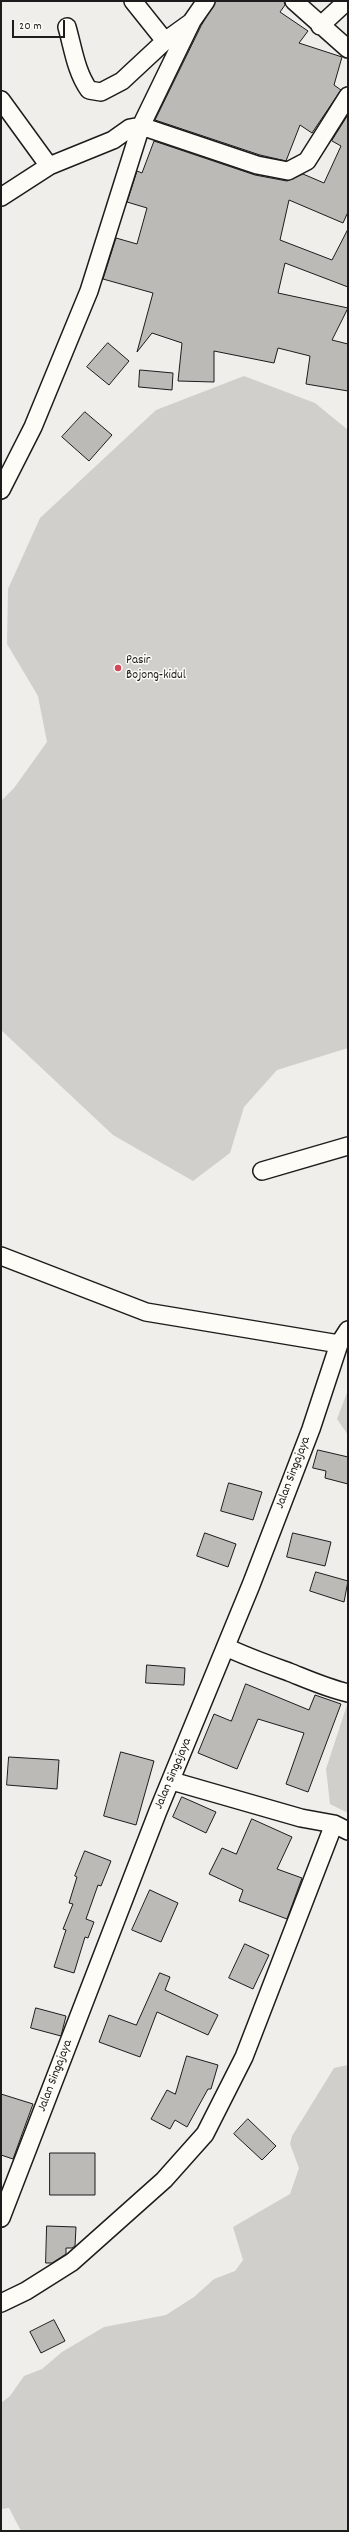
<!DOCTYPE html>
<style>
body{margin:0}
#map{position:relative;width:349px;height:2532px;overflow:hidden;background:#f0eeea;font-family:Dekko,sans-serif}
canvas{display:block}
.frame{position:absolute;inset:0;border:2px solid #1c1c1c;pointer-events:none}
.scale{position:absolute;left:12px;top:20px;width:53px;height:18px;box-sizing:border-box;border:2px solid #1c1c1c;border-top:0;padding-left:5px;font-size:12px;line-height:14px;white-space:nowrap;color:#1c1c1c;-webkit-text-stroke:3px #fdfcf7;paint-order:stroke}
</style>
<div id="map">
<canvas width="349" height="2532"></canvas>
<div class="frame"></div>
<div class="scale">20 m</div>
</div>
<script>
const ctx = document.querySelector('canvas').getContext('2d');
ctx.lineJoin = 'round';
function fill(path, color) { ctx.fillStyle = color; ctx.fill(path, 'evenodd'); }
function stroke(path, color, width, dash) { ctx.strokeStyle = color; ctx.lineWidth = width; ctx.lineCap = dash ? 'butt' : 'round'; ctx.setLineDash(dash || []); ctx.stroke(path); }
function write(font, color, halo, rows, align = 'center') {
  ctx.font = font + ' Dekko,sans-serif'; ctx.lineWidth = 3; ctx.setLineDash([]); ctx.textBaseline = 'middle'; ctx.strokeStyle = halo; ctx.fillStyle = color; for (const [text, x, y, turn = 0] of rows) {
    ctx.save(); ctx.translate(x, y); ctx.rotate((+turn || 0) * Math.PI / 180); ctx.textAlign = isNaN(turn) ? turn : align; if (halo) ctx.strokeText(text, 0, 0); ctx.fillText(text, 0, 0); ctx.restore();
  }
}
const green = new Path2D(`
 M244,376L315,403L348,430V1048L277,1070L244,1107L230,1153L193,1181L113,1135L1,1030V801L14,788L47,742L38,696L7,644L8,589L40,518L156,410Z
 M348,1390V1435L337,1419Z
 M348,1702V1813L330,1804L326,1769Z
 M348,2065V2531H21L9,2508L1,2509V2403L10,2396L24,2376L42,2369L62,2352L104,2327L166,2315L194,2297L214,2279L235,2271L243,2260L233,2227L290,2194L299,2168L290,2144L292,2136L334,2068Z`);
const building = new Path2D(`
 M216,1H284L285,5L280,12L308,31L299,43L342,57L334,85L341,90L312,133L300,125L286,161L260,155L155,120L201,26Z
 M348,115V212L343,223L289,200L280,240L332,260L348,229V287L285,263L278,293L348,308L332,340L348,344V391L306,384L310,356L278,348L274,363L214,351V382L178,381L182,343L152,333L137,352L153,293L103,279L116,238L137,244L147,208L127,202L137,171L142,173L154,141L255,175L287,181L303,174L324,183L341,146L332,141Z
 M108,343L129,361L109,385L87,367Z
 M140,370L173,373L172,390L139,387Z
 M85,412L112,435L89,461L62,437Z
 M318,1450L348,1457V1484L325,1478L326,1471L313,1468Z
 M229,1483L262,1492L253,1520L221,1511Z
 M205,1533L236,1544L228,1567L197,1556Z
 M293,1533L331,1542L325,1566L287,1557Z
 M316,1572L348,1581L344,1602L310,1591Z
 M147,1665L185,1668L184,1685L146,1683Z
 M246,1684L309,1710L315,1695L341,1704L308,1792L286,1784L304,1733L258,1719L237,1769L198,1753L214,1714L231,1721Z
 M121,1752L154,1761L136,1825L104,1816Z
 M9,1757L59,1760L57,1789L7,1785Z
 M182,1797L216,1812L206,1833L173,1817Z
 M252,1819L292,1837L277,1869L302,1878L287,1919L239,1901L243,1890L209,1874L222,1848L236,1854Z
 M85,1851L111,1861L101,1886L98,1885L86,1919L94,1922L88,1938L85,1937L74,1973L54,1967L66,1930L63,1929L73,1904L69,1903L77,1877L75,1876Z
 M150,1890L178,1903L161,1942L132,1930Z
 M245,1944L269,1955L253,1989L229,1978Z
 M160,1973L170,1977L165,1990L218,2015L208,2035L157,2012L140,2057L99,2042L109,2015L136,2025Z
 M36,2008L66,2016L61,2036L31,2028Z
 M187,2056L218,2065L211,2089H208L187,2127L175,2120L170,2129L151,2119L167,2090L175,2094Z
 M1,2094L33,2104L13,2159L1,2155Z
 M248,2119L276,2146L262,2160L234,2134Z
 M50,2153H95V2195H50Z
 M47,2226L76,2227L75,2246L72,2248H66V2254L52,2263H46Z
 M54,2320L65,2341L41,2353L30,2332Z`);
const minor = new Path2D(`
 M133,1L165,41
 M294,1L348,49
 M320,26L347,1
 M67,27C73,48 76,72 89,90L101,92L122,81L165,41L190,23
 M1,100L49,166
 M1,197L49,166L113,140L130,128L141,126L257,165L288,171L307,161L348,96
 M1,490L33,427L89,291L141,126L192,21L206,1
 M262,1171L348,1146
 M1,1256L146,1312L339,1344
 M226,1647C247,1657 267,1664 289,1672C309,1680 327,1688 348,1693
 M172,1781L301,1818L334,1824L348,1831
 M1,2218L158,1811L251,1585L311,1429L339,1344L348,1330
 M1,2303L26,2291L72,2262L164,2180L205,2134L244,2057L334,1824`);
const markers = [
 [118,668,4,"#d1495b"]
];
const poiNames = [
 ["Pasir",126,661],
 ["Bojong-kidul",126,676]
];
const streetNames = [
 ["Jalan Singajaya",294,1473,-69],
 ["Jalan Singajaya",174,1774,-67],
 ["Jalan Singajaya",56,2076,-69]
];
fill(green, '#d0cfcc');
fill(building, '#bbbab6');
stroke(building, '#1c1c1c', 1);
stroke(minor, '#1c1c1c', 20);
stroke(minor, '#fdfcf7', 17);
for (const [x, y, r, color] of markers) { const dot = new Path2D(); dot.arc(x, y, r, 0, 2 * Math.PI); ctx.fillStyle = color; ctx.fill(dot); stroke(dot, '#fdfcf7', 1.5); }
write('13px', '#1c1c1c', '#fdfcf7', poiNames, 'left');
write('13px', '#1c1c1c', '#fdfcf7', streetNames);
</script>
